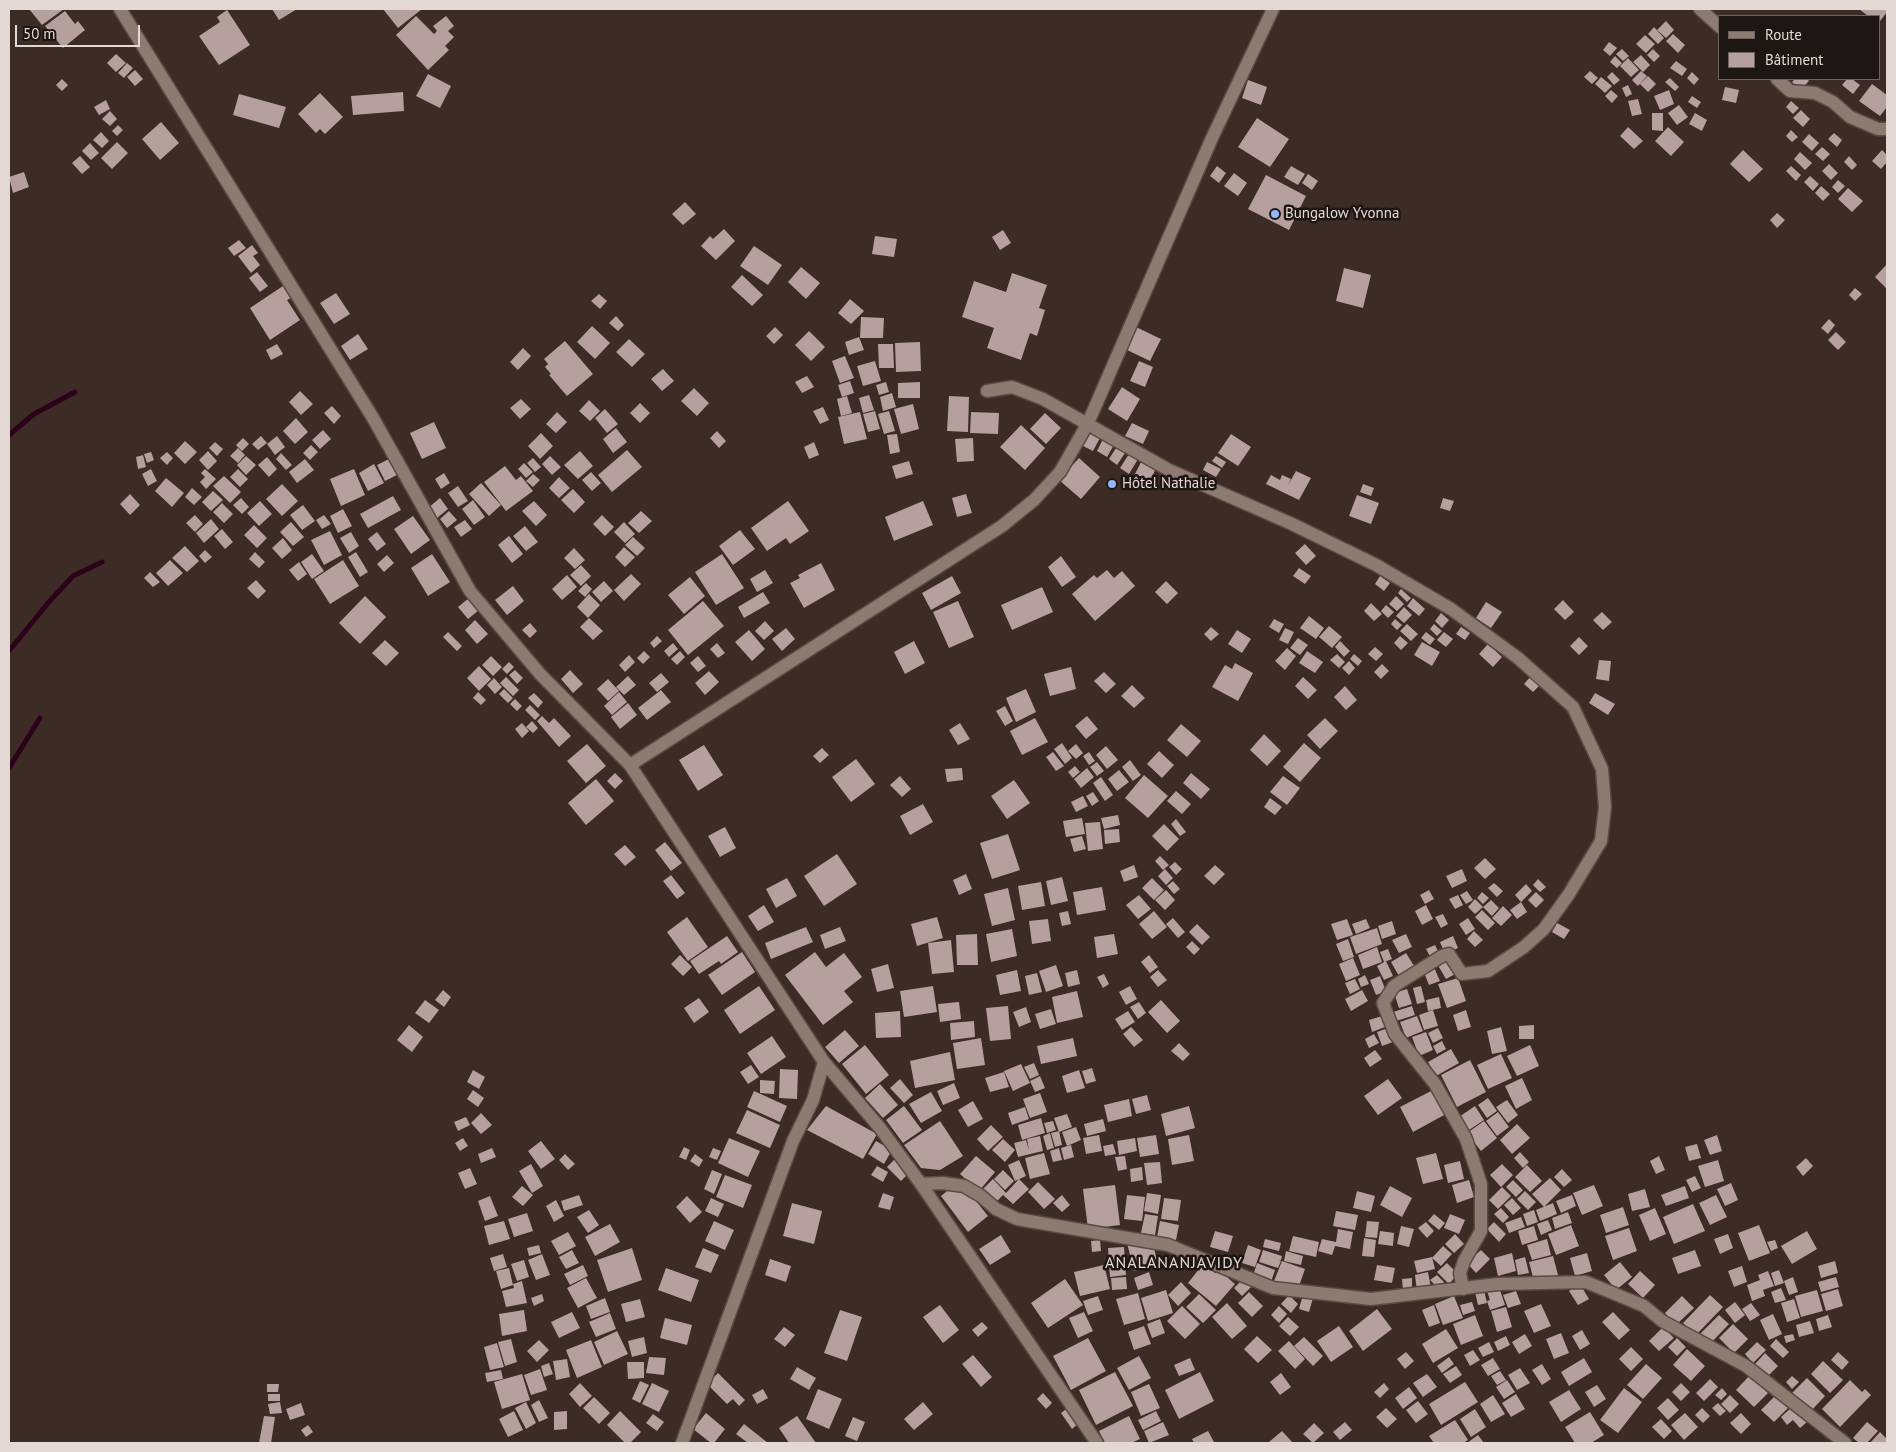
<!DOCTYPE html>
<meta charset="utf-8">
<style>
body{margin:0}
#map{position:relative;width:1896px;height:1452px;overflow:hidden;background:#3c2c25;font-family:"PT Sans",sans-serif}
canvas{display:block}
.frame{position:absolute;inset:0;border:10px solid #e3d8d3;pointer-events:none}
.legend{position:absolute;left:1718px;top:15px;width:162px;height:65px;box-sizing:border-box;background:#1e1613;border:1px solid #6d6460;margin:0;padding:6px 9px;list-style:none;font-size:15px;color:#e3d8d3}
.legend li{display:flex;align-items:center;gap:10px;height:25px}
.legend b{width:25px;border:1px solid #6d6460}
.scale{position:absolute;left:15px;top:25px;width:125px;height:22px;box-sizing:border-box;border:2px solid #e3d8d3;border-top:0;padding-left:6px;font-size:15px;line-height:18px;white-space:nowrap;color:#e3d8d3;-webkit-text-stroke:4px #1e1613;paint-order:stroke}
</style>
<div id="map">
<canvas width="1896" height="1452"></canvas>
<div class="frame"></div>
<ul class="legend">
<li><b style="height:6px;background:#8d7a71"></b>Route</li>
<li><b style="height:14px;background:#b69f9f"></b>Bâtiment</li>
</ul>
<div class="scale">50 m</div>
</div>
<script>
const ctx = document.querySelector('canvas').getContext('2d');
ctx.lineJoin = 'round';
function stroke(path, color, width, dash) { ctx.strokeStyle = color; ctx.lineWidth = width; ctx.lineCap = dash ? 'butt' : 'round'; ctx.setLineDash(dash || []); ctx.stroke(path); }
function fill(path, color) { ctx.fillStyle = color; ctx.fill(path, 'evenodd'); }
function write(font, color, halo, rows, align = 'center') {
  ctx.font = font + ' "PT Sans",sans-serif'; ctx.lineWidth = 5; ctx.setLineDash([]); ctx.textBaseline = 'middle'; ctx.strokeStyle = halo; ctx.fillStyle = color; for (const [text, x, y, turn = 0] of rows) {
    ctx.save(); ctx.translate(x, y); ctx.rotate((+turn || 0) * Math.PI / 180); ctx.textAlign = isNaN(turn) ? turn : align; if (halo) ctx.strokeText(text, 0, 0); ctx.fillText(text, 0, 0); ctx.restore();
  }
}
const stream = new Path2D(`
 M9,435L34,414L75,392
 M9,651L48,603L73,576L102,562
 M9,768L40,718`);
const building = new Path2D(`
 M29,9H64L42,25Z
 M272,9H297L279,20Z
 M383,9H422L398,28Z
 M1859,9H1887V12L1880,21V16H1868Z
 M227,10L250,45L219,65L199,36L220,22L217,17Z
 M65,11L75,24L78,21L85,30L63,48L45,26Z
 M416,16L434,34L437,31L433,26L446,16L454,26L448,31L454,37L445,46L449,50L428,70L396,35Z
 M1666,21L1674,30L1666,38L1657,30Z
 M1654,27L1664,38L1658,44L1648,34Z
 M1673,34L1685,45L1678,53L1666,41Z
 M1645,35L1655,44L1646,53L1636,44Z
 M1609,42L1617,48L1610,56L1603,50Z
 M1622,49L1629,56L1623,61L1616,54Z
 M1653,49L1660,56L1654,62L1647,55Z
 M116,54L126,63L116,72L107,63Z
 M1641,55L1650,65L1643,72L1633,62Z
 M1615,56L1622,63L1617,68L1610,62Z
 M1628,58L1639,70L1631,77L1620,66Z
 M1676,61L1687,69L1682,76L1670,68Z
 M127,63L133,68L124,78L118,73Z
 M135,70L143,79L135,86L127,77Z
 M1590,71L1598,78L1592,84L1584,77Z
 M1641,71L1647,76L1638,86L1632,80Z
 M1612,72L1620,80L1614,85L1607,77Z
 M1692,72L1699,79L1694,85L1687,78Z
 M428,74L451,86L440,108L416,96Z
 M1648,76L1656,84L1648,92L1640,84Z
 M1601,77L1612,86L1605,93L1595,84Z
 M1670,78L1679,87L1675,91L1665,82Z
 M62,79L68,85L62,91L56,85Z
 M1795,79H1807L1809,81L1800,90L1792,82Z
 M1847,79H1852L1860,85L1853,94L1842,85Z
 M1248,80L1267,87L1261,105L1242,98Z
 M1872,84L1887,95V107L1880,116L1859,101Z
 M1628,85L1632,94L1626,97L1622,88Z
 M1725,87L1739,90L1736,103L1722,100Z
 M1611,90L1618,96L1612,103L1605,96Z
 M1669,90L1674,104L1660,110L1654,96Z
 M403,92L404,111L353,115L351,96Z
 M320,93L343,117L325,134L320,129L316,133L298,114Z
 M239,94L286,107L279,128L233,115Z
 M1692,96L1701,102L1697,108L1688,102Z
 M1638,99L1642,114L1632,116L1628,101Z
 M106,100L110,109L99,115L94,107Z
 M1791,101L1799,108L1793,114L1786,107Z
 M1679,105L1688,117L1677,125L1668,113Z
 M1801,110L1810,119L1803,127L1793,118Z
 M110,111L117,119L110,126L102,119Z
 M1652,113H1663V131L1652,130Z
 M1695,113L1707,120L1702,131L1689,124Z
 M1257,118L1289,139L1270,167L1238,147Z
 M161,122L179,143L160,160L142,139Z
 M118,125L123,130L117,136L112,131Z
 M1628,127L1643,141L1634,149L1620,136Z
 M1668,127L1684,142L1671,156L1655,141Z
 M1791,130L1798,137L1792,142L1786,136Z
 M101,132L109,141L102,148L93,140Z
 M1834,133L1842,140L1837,147L1828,139Z
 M1809,134L1819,143L1812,151L1802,142Z
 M117,142L128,153L112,169L101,158Z
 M90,143L99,153L91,160L82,151Z
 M1822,147L1830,154L1823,161L1815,154Z
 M1743,150L1763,169L1749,182L1730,164Z
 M1882,150L1887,155V162L1881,169L1872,161Z
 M1800,152L1812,163L1805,170L1794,159Z
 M80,156L90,167L82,174L72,163Z
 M1849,156L1857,165L1852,170L1844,162Z
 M1829,164L1838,173L1831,180L1822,171Z
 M1217,166L1226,173L1219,183L1210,176Z
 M1291,166L1305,174L1298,185L1284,177Z
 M1791,166L1801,175L1796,181L1786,171Z
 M24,172L29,187L13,193L9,177Z
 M1234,173L1247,183L1238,196L1224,186Z
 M1308,174L1318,181L1312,190L1302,183Z
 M1266,175L1306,196L1289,230L1248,209Z
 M1810,176L1819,184L1813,191L1804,182Z
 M1838,180L1845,186L1838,193L1832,187Z
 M1821,186L1830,194L1823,201L1815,193Z
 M1848,188L1863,201L1852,212L1838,199Z
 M685,202L696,214L683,225L672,214Z
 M1777,213L1785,220L1777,228L1770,220Z
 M724,229L735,241L716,260L701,246L710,236L713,239Z
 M1003,230L1011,243L1000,250L992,237Z
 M875,236L897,239L894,257L872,254Z
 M239,240L246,248L234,256L228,248Z
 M252,245L258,253L253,256L260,265L251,273L238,256Z
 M754,246L782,265L768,285L740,266Z
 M1886,265L1887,267V289L1875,277Z
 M801,267L820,283L806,299L788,282Z
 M1344,268L1371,275L1363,308L1336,301Z
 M257,272L268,286L260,292L249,278Z
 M1012,273L1047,285L1039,308L1045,310L1037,336L1030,333L1021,360L987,348L994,328L962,317L974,281L1006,292Z
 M742,275L763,295L752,306L731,287Z
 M283,286L291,298L287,300L300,320L270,340L250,308Z
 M1855,288L1862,294L1855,301L1849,295Z
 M336,293L350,314L334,324L320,303Z
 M599,294L607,301L600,309L591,301Z
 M850,299L864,311L851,324L838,313Z
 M616,316L624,325L618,331L609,323Z
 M861,317L884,318L883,338H860Z
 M1829,319L1835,325L1828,334L1821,328Z
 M592,326L610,343L595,359L577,342Z
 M775,327L783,335L774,344L766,336Z
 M1136,327L1161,339L1150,361L1125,349Z
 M809,331L825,347L811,361L795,345Z
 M1836,332L1846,342L1838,350L1828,340Z
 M358,334L368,349L350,360L341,346Z
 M859,337L864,350L849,355L845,342Z
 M629,339L645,354L632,367L616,352Z
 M565,341L593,374L567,396L549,375L551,374L545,367L548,364L544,359Z
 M920,342L921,371L896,372L895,343Z
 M277,344L283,354L271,360L266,350Z
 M878,344H893L894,368H879Z
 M523,348L531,356L518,370L510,362Z
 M845,356L854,378L840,383L832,361Z
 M875,361L881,381L863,386L857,366Z
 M1139,361L1153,367L1145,387L1130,381Z
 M663,369L674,381L662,391L651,379Z
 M807,376L814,387L802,393L795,382Z
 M850,381L854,393L842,397L838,385Z
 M886,382L889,392L879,395L876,385Z
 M920,382V398H898V383Z
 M1122,387L1140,399L1127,421L1108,409Z
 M694,388L709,403L697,416L681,401Z
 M300,391L313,404L301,415L289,402Z
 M892,393L896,407L883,411L880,397Z
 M869,395L874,410L863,413L859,398Z
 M847,396L852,413L841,416L837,399Z
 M949,396L969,397L968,432L947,431Z
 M521,399L531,409L520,419L510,408Z
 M589,400L600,411L590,421L579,411Z
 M640,403L650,413L640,423L630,413Z
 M913,404L919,429L901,434L894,409Z
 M332,406L341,416L334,424L324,413Z
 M823,407L829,420L820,424L813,411Z
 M605,409L618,424L607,433L595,418Z
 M875,411L880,429L868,432L863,414Z
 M889,411L895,431L884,434L878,414Z
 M557,412L567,422L556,433L546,424Z
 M860,412L867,439L844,444L838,417Z
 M971,412L999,413L998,434L970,433Z
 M1045,413L1061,428L1046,444L1030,429Z
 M296,418L308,432L295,444L283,431Z
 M434,422L446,448L422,459L410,433Z
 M1132,423L1149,431L1143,444L1125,436Z
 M1021,425L1045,448L1025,470L1000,447Z
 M616,428L627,442L613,453L603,439Z
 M323,430L331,439L320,449L312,440Z
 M1089,430L1101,436L1093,451L1081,445Z
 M717,431L726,441L719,448L710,438Z
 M541,433L553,446L540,459L528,446Z
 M897,434L900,452L890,454L887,435Z
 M1231,434L1251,447L1238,466L1218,453Z
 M261,436L267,443L258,450L252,444Z
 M277,436L285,447L275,455L267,444Z
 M1104,437L1115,443L1107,457L1097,451Z
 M243,438L249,444L242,451L236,445Z
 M973,438L974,461L957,462L955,439Z
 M185,441L197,452L185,464L174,453Z
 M215,442L223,449L217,456L209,448Z
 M814,442L819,455L809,459L804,447Z
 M311,445L318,452L310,460L303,453Z
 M1118,445L1127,450L1117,465L1109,459Z
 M238,448L245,455L238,463L230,456Z
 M627,450L642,467L612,492L598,475Z
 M208,451L217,461L208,470L199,460Z
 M580,451L593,466L578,479L564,465Z
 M151,452L154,460L147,463L144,454Z
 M167,452L173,458L167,465L160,458Z
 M281,453L292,465L286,470L276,459Z
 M1129,454L1138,459L1129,474L1120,468Z
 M143,455L146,467L138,469L136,457Z
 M246,456L256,465L246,475L237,465Z
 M550,456L561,467L552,475L542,464Z
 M1216,456L1226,462L1222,468L1212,461Z
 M267,457L277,469L269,477L258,465Z
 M391,458L399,474L385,481L377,465Z
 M533,458L541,467L535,472L527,463Z
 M1079,458L1100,477L1081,499L1059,480Z
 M305,459L314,470L297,483L289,472Z
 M909,461L913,474L896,479L892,466Z
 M1141,462L1156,468L1150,481L1135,474Z
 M1207,462L1221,469L1216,477L1203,470Z
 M524,463L533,472L526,478L518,469Z
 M374,464L384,483L368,491L359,473Z
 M505,466L516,480L521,476L533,491L506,511L484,482Z
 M151,469L157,481L148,486L142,474Z
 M205,469L216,479L206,489L200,482L205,477L201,473Z
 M238,469L248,479L240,487L230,477Z
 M354,469L365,495L341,506L330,479Z
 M1296,471L1311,478L1299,500L1266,484L1271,475L1280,480L1282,475L1291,479L1287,487Z
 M591,472L601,483L592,491L582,480Z
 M444,473L450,483L441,489L435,479Z
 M533,474L540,480L533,487L526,481Z
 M224,476L241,492L230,503L213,486Z
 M559,477L570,488L559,498L549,488Z
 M166,478L184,493L172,507L155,491Z
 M481,483L501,505L489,516L469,494Z
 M282,484L298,501L282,516L266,499Z
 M1363,484L1374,488L1371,496L1360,492Z
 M458,486L468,501L458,507L448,493Z
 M192,488L202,497L194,505L185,497Z
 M573,489L585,502L574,513L561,500Z
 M213,491L223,500L211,511L202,502Z
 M130,494L140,505L130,515L120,504Z
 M966,494L972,513L957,517L952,498Z
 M1357,495L1379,503L1371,524L1349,516Z
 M393,496L401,510L368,528L360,514Z
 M241,498L249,507L242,514L233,505Z
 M440,498L448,509L437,518L428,508Z
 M1443,498L1454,501L1450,511L1440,508Z
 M473,500L485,517L474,525L462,509Z
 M260,501L272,514L259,526L247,513Z
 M534,501L547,515L536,526L522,511Z
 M788,501L809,531L790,544L786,538L767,551L751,528Z
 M923,501L933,525L894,541L885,517Z
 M222,503L233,514L224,523L213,512Z
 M303,505L315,521L302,530L290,515Z
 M343,509L352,526L338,533L330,516Z
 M449,511L457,520L447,528L440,519Z
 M641,511L652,521L639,533L628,523Z
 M195,515L203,524L195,532L186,523Z
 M324,515L331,524L322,529L316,520Z
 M602,515L614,527L605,536L593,524Z
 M413,516L430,540L411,554L394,529Z
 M211,519L219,529L204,543L196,533Z
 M465,520L472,529L461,537L454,527Z
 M291,522L304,537L293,546L280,532Z
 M624,522L635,534L625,543L614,532Z
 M254,525L267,538L257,548L244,535Z
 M525,526L538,542L526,551L513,536Z
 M222,529L233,542L225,549L214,536Z
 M740,530L755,549L733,565L719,546Z
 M330,531L342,555L324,565L311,540Z
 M351,532L359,546L349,553L340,538Z
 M377,532L386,544L377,551L368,539Z
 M509,536L523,554L512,563L498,545Z
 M633,537L645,548L637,556L625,545Z
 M283,538L292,550L282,559L272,548Z
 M1305,544L1316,556L1306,565L1295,553Z
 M185,546L199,561L187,572L172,558Z
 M624,547L635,557L625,567L615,557Z
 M574,548L585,560L575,569L564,558Z
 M205,550L212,557L205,563L199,556Z
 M255,552L265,562L259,568L249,559Z
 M356,552L368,572L360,577L348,557Z
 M312,554L324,571L312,579L301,562Z
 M432,554L450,582L428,596L411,568Z
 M722,554L744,588L716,605L695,572Z
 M387,555L394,563L384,572L377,564Z
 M1061,556L1076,577L1062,587L1048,567Z
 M170,560L183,573L168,586L156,573Z
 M343,560L359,586L330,604L314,579Z
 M299,562L307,574L298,581L289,570Z
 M821,563L835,590L804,608L790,583L800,578L798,575Z
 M581,565L591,576L581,586L570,575Z
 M1299,568L1311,576L1305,584L1293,576Z
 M765,570L773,583L757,592L750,579Z
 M1107,570L1114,578L1122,571L1135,586L1095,621L1072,594L1094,575L1097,578Z
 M150,572L160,582L153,587L144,578Z
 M631,574L641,584L624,601L614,590Z
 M567,575L577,587L562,600L552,589Z
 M952,576L961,593L931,610L922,593Z
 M1380,576L1390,583L1384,591L1375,584Z
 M690,577L705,596L684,614L668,595Z
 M256,580L266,591L258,599L247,588Z
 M604,581L613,591L601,602L592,592Z
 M1166,581L1178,593L1167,604L1155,592Z
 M586,583L592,589L585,597L578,591Z
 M513,586L524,601L507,615L495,600Z
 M1042,587L1053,612L1012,630L1001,605Z
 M1401,589L1411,598L1407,602L1398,593Z
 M763,592L770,603L744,618L738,607Z
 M589,594L600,605L588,618L577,607Z
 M365,596L386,617L360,644L339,623Z
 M1396,596L1404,604L1397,611L1389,604Z
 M469,598L479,610L468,619L458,607Z
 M1413,598L1425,609L1419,616L1407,606Z
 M1563,600L1574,612L1565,620L1554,609Z
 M703,601L724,626L688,655L668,630Z
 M958,601L974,637L949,648L933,612Z
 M1486,602L1502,612L1491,628L1476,618Z
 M1371,603L1382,614L1374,621L1364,611Z
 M1386,605L1394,612L1388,618L1381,611Z
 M1404,607L1412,615L1404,623L1396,616Z
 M1602,612L1612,622L1603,630L1593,620Z
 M1441,613L1449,620L1442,628L1435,621Z
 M1309,616L1324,628L1316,639L1300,628Z
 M589,618L603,631L593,640L580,627Z
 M1274,619L1284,624L1279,633L1269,627Z
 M1395,619L1402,625L1397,630L1391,624Z
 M475,620L488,634L477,644L465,630Z
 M765,621L774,631L764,640L755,631Z
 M530,623L537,631L530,638L522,630Z
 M1407,624L1418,634L1411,641L1400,631Z
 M1434,624L1442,631L1437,636L1430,629Z
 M1329,626L1342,637L1332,648L1319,637Z
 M1211,627L1219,634L1211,641L1204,634Z
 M1461,627L1470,633L1465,640L1456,634Z
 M786,628L795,639L782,651L772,639Z
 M1285,628L1294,632L1288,644L1279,640Z
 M749,630L765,649L752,661L735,642Z
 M1237,630L1251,639L1242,653L1228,644Z
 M448,632L462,646L457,651L443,637Z
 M1426,632L1435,639L1430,645L1421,638Z
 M1444,632L1453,639L1446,647L1437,640Z
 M657,636L662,641L654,648L650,643Z
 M1400,636L1408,643L1401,650L1394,643Z
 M1579,637L1588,646L1579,655L1570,646Z
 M1298,638L1308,645L1300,655L1290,648Z
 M385,640L399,653L386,666L372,653Z
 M914,641L925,663L905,674L894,652Z
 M1340,641L1350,651L1344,657L1335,647Z
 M1422,642L1440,652L1432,666L1414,655Z
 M673,643L678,649L669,657L664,651Z
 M717,643L725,653L718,658L710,649Z
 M1488,644L1502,657L1493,667L1479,654Z
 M1375,647L1383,654L1376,661L1368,654Z
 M1287,648L1296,656L1285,670L1275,661Z
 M644,651L650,657L643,664L637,658Z
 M680,651L685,657L677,665L671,659Z
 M1307,651L1323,662L1315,673L1299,663Z
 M1337,654L1345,662L1339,668L1330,660Z
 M1354,654L1362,661L1358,666L1350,659Z
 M629,655L635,662L625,672L619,665Z
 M491,656L502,667L493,676L482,665Z
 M698,656L706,666L698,672L690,663Z
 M1599,660L1611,661L1609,681L1596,679Z
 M1349,661L1355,668L1349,675L1342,668Z
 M509,662L514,667L507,674L502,669Z
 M1235,663L1253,673L1238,701L1212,687L1225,665L1232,669Z
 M1382,664L1389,671L1381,679L1374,672Z
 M479,666L491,679L479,691L467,678Z
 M1071,667L1076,689L1050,696L1044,674Z
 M515,670L523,678L517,684L509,675Z
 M570,670L583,684L573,693L561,679Z
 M709,671L719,682L705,695L695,683Z
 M1104,672L1116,684L1106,693L1094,681Z
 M661,673L669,682L657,692L649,683Z
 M1532,675L1541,684L1533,692L1524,684Z
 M628,676L636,685L624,695L616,687Z
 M506,677L519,690L513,696L500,683Z
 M1303,677L1317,690L1308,699L1295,686Z
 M494,678L502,687L495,694L487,685Z
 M608,679L619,691L608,701L597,689Z
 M1132,685L1145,698L1134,708L1121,696Z
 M1345,686L1357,700L1346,710L1334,697Z
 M504,689L513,698L508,703L499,694Z
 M1026,689L1036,712L1016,722L1006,698Z
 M661,690L671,702L647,720L638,708Z
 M478,692L486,700L481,705L473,698Z
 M619,692L627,702L612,715L604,706Z
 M534,693L543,702L538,708L528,698Z
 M1595,693L1615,704L1608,715L1589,703Z
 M515,699L522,706L517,711L510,704Z
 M628,703L637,715L620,729L611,717Z
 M530,705L540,715L535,720L525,710Z
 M1005,706L1013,721L1005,726L996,711Z
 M542,716L549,723L554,718L571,736L559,747L537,721Z
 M1087,716L1098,729L1086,739L1075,726Z
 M1035,718L1048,742L1022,755L1010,731Z
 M1325,718L1338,731L1320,749L1307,735Z
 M532,721L538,728L533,733L526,727Z
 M522,723L529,731L522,738L515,729Z
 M960,723L970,739L958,745L949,730Z
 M1181,724L1201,741L1187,757L1167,740Z
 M1264,734L1281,751L1267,766L1250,750Z
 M1062,743L1072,758L1065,764L1054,749Z
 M1304,743L1321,758L1300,782L1283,767Z
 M587,744L606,766L586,783L567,761Z
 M1076,744L1083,753L1076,759L1068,751Z
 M704,745L723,775L698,791L679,760Z
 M1106,746L1118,760L1107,769L1096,755Z
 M822,748L829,755L820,763L813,756Z
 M1159,751L1174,765L1162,778L1147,764Z
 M1053,752L1064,766L1056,771L1046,757Z
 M1089,752L1095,761L1089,765L1083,756Z
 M856,759L875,784L851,802L832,777Z
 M1130,760L1141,775L1133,781L1122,767Z
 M1097,762L1104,771L1097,776L1090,767Z
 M1075,766L1080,772L1073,778L1068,772Z
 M962,768L963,780L947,782L945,769Z
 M1087,768L1094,777L1081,788L1074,779Z
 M1119,770L1129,782L1117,791L1108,779Z
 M615,773L623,781L615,789L607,781Z
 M1191,773L1210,789L1201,799L1183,783Z
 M1144,775L1168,796L1148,818L1125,798Z
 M900,776L911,789L902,797L890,785Z
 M1283,776L1300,788L1287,805L1270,792Z
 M1101,777L1113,795L1105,801L1093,783Z
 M596,779L614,801L586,825L568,803Z
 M1014,780L1030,803L1007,819L991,796Z
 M1176,791L1191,804L1182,814L1167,801Z
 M1093,792L1099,801L1092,806L1086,796Z
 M1083,796L1088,806L1076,812L1071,802Z
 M1270,798L1282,807L1275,815L1264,807Z
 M923,804L933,822L910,835L900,816Z
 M1118,815L1120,825L1104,829L1101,818Z
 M1082,818L1085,834L1066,837L1063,821Z
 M1176,819L1186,832L1180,836L1171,824Z
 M1100,822L1103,849L1088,851L1085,823Z
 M1164,824L1179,839L1167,851L1152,836Z
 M725,827L736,848L720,857L708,836Z
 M1119,829L1120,842L1105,844L1104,830Z
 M1008,834L1020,870L992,879L980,843Z
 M1082,836L1086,849L1074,852L1070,839Z
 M665,842L682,863L671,871L655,850Z
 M625,845L636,857L625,866L614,854Z
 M837,854L857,884L824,906L804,876Z
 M1160,856L1169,865L1163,870L1155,861Z
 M1485,858L1496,869L1485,879L1474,868Z
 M1175,862L1182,869L1176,875L1169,867Z
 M1134,865L1138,877L1124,882L1120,871Z
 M1215,865L1225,874L1214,885L1204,876Z
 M1165,869L1173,878L1166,885L1158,876Z
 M1462,869L1467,881L1452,888L1446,876Z
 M966,874L972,889L959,895L953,880Z
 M671,875L685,893L677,899L663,881Z
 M1062,877L1068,901L1051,905L1046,881Z
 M787,878L797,896L776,908L766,889Z
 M1152,878L1164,890L1154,900L1142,888Z
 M1538,879L1546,887L1540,892L1533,885Z
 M1173,881L1180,889L1174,894L1167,886Z
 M1041,882L1045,906L1022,910L1018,886Z
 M1494,883L1503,891L1497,897L1488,888Z
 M1526,884L1532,891L1521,902L1515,895Z
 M1102,887L1106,910L1077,915L1073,892Z
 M1008,888L1015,920L992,926L984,894Z
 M1166,890L1175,900L1165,910L1155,900Z
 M1429,890L1434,899L1425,904L1420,895Z
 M1467,891L1473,900L1466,904L1460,895Z
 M1482,892L1489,898L1483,904L1477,898Z
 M1536,892L1544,900L1536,908L1528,900Z
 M1139,895L1151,909L1138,919L1126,905Z
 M1458,895L1463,905L1455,909L1449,899Z
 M1475,899L1483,907L1475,914L1468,907Z
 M1491,900L1499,908L1492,916L1483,907Z
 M1521,902L1527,912L1517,919L1510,910Z
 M764,905L774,922L758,931L748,916Z
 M1426,905L1433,919L1422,925L1415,911Z
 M1503,906L1512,915L1501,926L1492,918Z
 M1482,910L1495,923L1488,930L1475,917Z
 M1068,911L1071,924L1062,926L1059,913Z
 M1154,911L1167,927L1152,939L1139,924Z
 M1443,914L1448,924L1441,928L1435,917Z
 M687,917L708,947L688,961L667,932Z
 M937,917L943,938L917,946L911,924Z
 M1173,918L1185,932L1178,938L1166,924Z
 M1468,918L1475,929L1466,935L1459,924Z
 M1048,919L1051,941L1032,944L1029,921Z
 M1347,919L1353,935L1337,940L1331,924Z
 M1366,919L1370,928L1356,934L1352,924Z
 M1392,921L1396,934L1382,939L1378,926Z
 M1557,923L1570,930L1564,939L1552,932Z
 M1197,924L1210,937L1202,945L1189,932Z
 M806,927L813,942L771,959L765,943Z
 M840,927L846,941L825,949L820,935Z
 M1377,928L1382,944L1356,954L1350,937Z
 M1012,929L1017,956L991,962L986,934Z
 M1474,931L1483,940L1475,947L1467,939Z
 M977,934L978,965H957L956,935Z
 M1114,934L1118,954L1097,958L1094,937Z
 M1406,934L1412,947L1399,953L1392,940Z
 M727,936L738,952L721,964L719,961L699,974L690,961Z
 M1453,936L1458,948L1445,954L1440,942Z
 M1348,939L1354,957L1343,961L1336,944Z
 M951,940L954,972L932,974L928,943Z
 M1192,941L1200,949L1194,955L1186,947Z
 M1435,945L1440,955L1432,960L1426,949Z
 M1377,947L1382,962L1363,969L1358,955Z
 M1388,949L1392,959L1384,962L1380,952Z
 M742,952L755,972L722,995L708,975Z
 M815,952L826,967L844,953L862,977L844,991L853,1002L823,1025L785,975Z
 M1406,953L1416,969L1400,978L1391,962Z
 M680,955L692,967L683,976L671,964Z
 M1149,955L1158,967L1150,973L1141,962Z
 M1448,956L1457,973L1446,979L1436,962Z
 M1353,958L1360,975L1346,981L1339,964Z
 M1386,961L1393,976L1384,980L1377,966Z
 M888,964L894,988L877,992L871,969Z
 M1056,965L1063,986L1046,992L1039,971Z
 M1433,965L1440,981L1429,985L1423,970Z
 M1017,970L1021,991L1000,995L996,975Z
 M1077,970L1080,984L1068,987L1065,973Z
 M1158,970L1167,980L1158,987L1150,977Z
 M1037,973L1042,992L1029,995L1025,976Z
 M1104,974L1109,984L1103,988L1097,977Z
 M1365,975L1369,984L1361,987L1358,979Z
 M1380,976L1386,991L1376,995L1370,980Z
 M1458,978L1466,1001L1447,1008L1438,984Z
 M1355,979L1360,989L1350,994L1345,983Z
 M759,986L775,1010L740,1034L724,1010Z
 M933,986L937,1012L904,1017L900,991Z
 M1130,986L1137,999L1126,1005L1119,992Z
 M1421,986L1425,1002L1417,1004L1413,988Z
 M1407,989L1412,1004L1399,1008L1394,993Z
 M443,990L451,997L444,1007L435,1000Z
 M1362,990L1368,1001L1351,1011L1345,999Z
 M1077,991L1083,1017L1057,1023L1052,997Z
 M1439,997L1441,1008L1428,1011L1426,1000Z
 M699,998L709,1012L694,1023L684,1008Z
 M425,1000L439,1010L429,1023L415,1013Z
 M1161,1000L1180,1021L1167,1033L1148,1012Z
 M959,1002L961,1019L940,1022L938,1004Z
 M1139,1002L1146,1013L1138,1019L1130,1007Z
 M1008,1006L1011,1039L990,1041L986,1008Z
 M1412,1006L1415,1015L1396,1021L1393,1012Z
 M1026,1007L1031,1022L1019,1027L1013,1012Z
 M1051,1009L1056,1024L1040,1029L1035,1014Z
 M1433,1010L1438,1026L1424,1030L1419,1015Z
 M1466,1010L1471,1027L1458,1031L1453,1015Z
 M900,1011L901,1037L876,1038L875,1013Z
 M1128,1011L1135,1022L1122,1030L1115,1019Z
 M1382,1016L1385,1027L1372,1032L1369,1020Z
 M1417,1016L1423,1031L1406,1038L1400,1022Z
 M974,1021L975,1037L951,1040L950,1023Z
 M409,1025L423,1037L412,1052L397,1040Z
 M1534,1025V1039H1519V1026Z
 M1131,1027L1143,1040L1134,1047L1123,1034Z
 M1501,1027L1507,1051L1492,1054L1487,1031Z
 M1388,1028L1393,1042L1382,1046L1377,1032Z
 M1438,1028L1443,1038L1433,1043L1428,1033Z
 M845,1030L859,1046L839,1063L825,1047Z
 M1426,1032L1433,1050L1419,1056L1412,1037Z
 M1374,1034L1379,1043L1369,1048L1365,1039Z
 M772,1036L786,1057L761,1074L747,1053Z
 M981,1038L985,1065L957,1069L953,1043Z
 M1073,1038L1077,1056L1041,1064L1037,1046Z
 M1442,1041L1446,1049L1437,1054L1433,1046Z
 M1179,1043L1190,1054L1183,1061L1171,1051Z
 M865,1045L889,1075L866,1094L842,1064Z
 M1530,1045L1539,1066L1517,1076L1507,1056Z
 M1451,1049L1459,1063L1436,1076L1428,1062Z
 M1375,1050L1382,1059L1370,1067L1364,1058Z
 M950,1052L955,1080L915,1088L910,1061Z
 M1501,1054L1512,1078L1488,1089L1477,1065Z
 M1470,1060L1486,1092L1457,1107L1441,1075Z
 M1034,1063L1039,1075L1030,1079L1024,1067Z
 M1021,1064L1030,1083L1013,1091L1004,1071Z
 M751,1065L759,1077L748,1084L740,1072Z
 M1092,1068L1096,1081L1086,1084L1082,1071Z
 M780,1069L798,1070L797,1099L779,1098Z
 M473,1070L485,1077L479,1089L467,1082Z
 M1079,1070L1085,1088L1067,1093L1062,1076Z
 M1004,1072L1009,1087L990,1092L985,1078Z
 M1040,1076L1045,1088L1035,1092L1030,1081Z
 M1522,1078L1532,1100L1516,1109L1505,1086Z
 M900,1079L913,1095L904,1103L890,1088Z
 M1388,1079L1402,1098L1378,1115L1364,1096Z
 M760,1080L775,1081L774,1094L760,1093Z
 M954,1083L960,1098L943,1105L937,1091Z
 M880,1084L898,1105L883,1118L865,1098Z
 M473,1090L484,1098L478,1107L467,1099Z
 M1433,1090L1446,1114L1413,1132L1400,1107Z
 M754,1091L787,1106L780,1122L747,1107Z
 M931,1092L942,1111L921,1123L909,1104Z
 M1040,1093L1047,1112L1030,1118L1023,1099Z
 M1147,1095L1151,1110L1136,1114L1132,1099Z
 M1488,1098L1497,1111L1487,1118L1478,1105Z
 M1129,1099L1132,1116L1108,1122L1104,1105Z
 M1507,1100L1518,1115L1508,1123L1496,1107Z
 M973,1101L983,1119L968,1127L958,1110Z
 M826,1106L877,1134L863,1159L807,1130Z
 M904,1106L922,1130L903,1143L886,1120Z
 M1189,1106L1195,1128L1166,1136L1161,1114Z
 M1475,1106L1484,1120L1469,1130L1459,1117Z
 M1025,1107L1029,1119L1012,1125L1008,1113Z
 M747,1110L780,1125L770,1148L736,1133Z
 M1498,1112L1509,1127L1497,1136L1486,1121Z
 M481,1113L492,1125L481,1134L471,1123Z
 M1067,1114L1072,1127L1059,1132L1054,1118Z
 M466,1117L470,1125L458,1131L454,1122Z
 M1041,1118L1045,1133L1022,1140L1018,1125Z
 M1103,1119L1106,1131L1087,1136L1084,1124Z
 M940,1121L963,1156L940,1170L921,1168L904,1145Z
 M1053,1121L1056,1130L1047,1133L1044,1123Z
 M1484,1121L1497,1138L1481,1151L1467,1133Z
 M1517,1124L1530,1138L1512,1154L1500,1140Z
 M991,1125L1003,1137L988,1151L977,1139Z
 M1076,1127L1081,1140L1067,1146L1062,1132Z
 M1059,1131L1062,1145L1055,1147L1051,1133Z
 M1050,1133L1054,1148L1047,1150L1043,1136Z
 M1099,1135L1102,1151L1086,1154L1083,1138Z
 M1156,1135L1159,1154L1140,1157L1137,1138Z
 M1189,1135L1194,1161L1172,1165L1168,1139Z
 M1717,1135L1722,1151L1710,1155L1704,1140Z
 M1040,1136L1043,1151L1018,1157L1014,1143L1026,1140L1029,1150L1027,1139Z
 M463,1138L468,1146L460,1151L455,1143Z
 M729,1138L760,1151L748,1177L718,1163Z
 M1135,1138L1137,1151L1119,1155L1117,1141Z
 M1003,1139L1015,1150L1005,1162L992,1150Z
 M541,1141L555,1159L541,1169L528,1151Z
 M876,1141L892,1150L884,1164L868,1154Z
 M1113,1144L1116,1154L1105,1156L1103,1146Z
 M1697,1144L1701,1158L1689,1161L1685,1147Z
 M1071,1145L1074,1157L1064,1160L1061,1148Z
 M684,1147L690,1150L686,1160L679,1157Z
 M492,1148L496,1157L481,1163L478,1154Z
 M713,1148L721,1151L717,1160L709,1157Z
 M1059,1148L1062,1160L1053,1162L1050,1151Z
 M1520,1152L1529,1162L1523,1168L1514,1158Z
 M1044,1153L1050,1174L1030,1179L1025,1158Z
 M1436,1153L1443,1179L1423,1184L1416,1158Z
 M565,1154L575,1164L568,1170L559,1160Z
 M695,1154L703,1160L699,1167L690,1161Z
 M976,1156L995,1172L979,1191L960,1174Z
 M1125,1156L1127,1169L1118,1171L1115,1157Z
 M1659,1156L1665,1170L1656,1174L1650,1161Z
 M1806,1158L1813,1166L1803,1176L1796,1167Z
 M895,1159L909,1173L901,1181L887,1167Z
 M1019,1160L1026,1176L1015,1181L1008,1165Z
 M1718,1160L1724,1181L1705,1187L1698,1166Z
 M1460,1161L1464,1179L1448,1183L1444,1165Z
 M1160,1162L1162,1183L1147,1185L1144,1163Z
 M531,1164L543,1186L532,1193L519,1171Z
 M1502,1164L1513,1175L1501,1187L1490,1175Z
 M1527,1165L1542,1181L1530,1192L1515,1177Z
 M877,1166L888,1172L883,1182L871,1175Z
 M1142,1167L1143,1180L1131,1182L1130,1169Z
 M470,1168L477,1184L465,1189L458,1173Z
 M1562,1169L1572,1180L1564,1187L1554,1177Z
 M712,1170L722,1174L714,1194L704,1189Z
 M1003,1170L1014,1181L1005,1190L994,1179Z
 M725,1175L752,1185L743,1208L716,1197Z
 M1695,1176L1701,1188L1692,1192L1686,1180Z
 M1550,1178L1561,1190L1544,1207L1532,1194Z
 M993,1179L1006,1193L1019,1179L1029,1189L1013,1204L1003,1195L994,1204L981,1191Z
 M1469,1180L1474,1197L1457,1203L1452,1185Z
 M1513,1180L1523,1190L1516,1197L1506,1187Z
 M1038,1182L1055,1199L1044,1209L1028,1192Z
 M1731,1183L1738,1200L1725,1206L1717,1189Z
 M1115,1185L1120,1225L1088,1229L1083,1189Z
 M1594,1185L1603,1206L1582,1215L1573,1193Z
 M522,1186L533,1195L523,1206L512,1197Z
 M1390,1186L1412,1198L1402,1217L1380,1205Z
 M1685,1186L1689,1198L1666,1206L1661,1195Z
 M952,1187L968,1191L988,1216L968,1232L941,1196Z
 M1502,1187L1511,1196L1498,1209L1489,1200Z
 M1645,1189L1650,1207L1632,1211L1628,1194Z
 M1357,1191L1375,1196L1371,1212L1353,1208Z
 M1525,1191L1536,1202L1528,1210L1517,1199Z
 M883,1193L894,1197L890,1210L878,1207Z
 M1147,1193L1161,1195L1158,1214L1144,1211Z
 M579,1195L583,1205L564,1211L561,1201Z
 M1062,1195L1070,1205L1062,1212L1053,1203Z
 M1127,1195L1145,1197L1142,1221L1124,1219Z
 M1572,1195L1576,1206L1561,1213L1556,1201Z
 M1716,1195L1727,1217L1710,1225L1699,1203Z
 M490,1196L498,1216L485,1221L478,1201Z
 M687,1196L702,1212L690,1223L676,1207Z
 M711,1198L724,1204L718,1217L705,1211Z
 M1164,1198L1181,1200L1178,1221L1161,1219Z
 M1512,1198L1521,1208L1513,1215L1504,1205Z
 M556,1200L564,1216L554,1222L546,1206Z
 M792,1203L822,1211L814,1244L783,1236Z
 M1553,1203L1557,1214L1540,1221L1536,1210Z
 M1693,1204L1705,1231L1674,1244L1663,1217Z
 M1623,1207L1629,1225L1606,1233L1600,1215Z
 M1501,1208L1509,1217L1503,1223L1494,1214Z
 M1655,1208L1666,1234L1650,1241L1639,1215Z
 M589,1210L599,1225L588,1233L577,1217Z
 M1534,1210L1538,1222L1527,1226L1523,1214Z
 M1336,1211L1358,1215L1355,1230L1333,1226Z
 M1568,1212L1572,1223L1555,1229L1552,1218Z
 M527,1213L533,1231L514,1237L508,1219Z
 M1145,1214L1158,1216L1155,1235L1141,1233Z
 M1434,1214L1445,1223L1439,1230L1428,1221Z
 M1450,1214L1465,1220L1459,1234L1444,1228Z
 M1521,1217L1525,1227L1509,1233L1505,1223Z
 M1548,1220L1552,1230L1541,1235L1537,1224Z
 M504,1221L510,1239L489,1245L484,1226Z
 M714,1221L734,1230L725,1250L705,1241Z
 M1160,1221L1179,1225L1176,1240L1157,1237Z
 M1367,1221L1379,1222L1377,1238L1365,1237Z
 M1426,1222L1434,1231L1427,1238L1418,1228Z
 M1494,1222L1506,1234L1499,1242L1487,1229Z
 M610,1224L620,1242L595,1256L585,1237Z
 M1571,1225L1579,1246L1556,1255L1548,1234Z
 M1759,1225L1770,1253L1749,1261L1738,1233Z
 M1401,1226L1414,1229L1409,1247L1397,1244Z
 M1534,1226L1538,1240L1522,1245L1518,1231Z
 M1629,1228L1637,1251L1613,1260L1605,1236Z
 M1338,1229L1353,1232L1350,1249L1335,1246L1332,1255L1318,1251L1322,1239L1336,1242Z
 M1215,1231L1233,1236L1228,1252L1210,1247Z
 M1380,1231L1394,1233L1393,1246L1378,1244Z
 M1807,1231L1817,1249L1792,1264L1781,1246Z
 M568,1232L576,1246L559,1255L551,1241Z
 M1455,1234L1464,1244L1454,1253L1445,1244Z
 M1728,1234L1733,1248L1720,1254L1714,1239Z
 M1001,1235L1011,1252L990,1265L979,1249Z
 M1293,1236L1319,1242L1316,1257L1289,1251Z
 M1364,1238L1376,1240L1374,1257L1362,1256Z
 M1265,1239L1281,1243L1279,1251L1263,1247Z
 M1547,1239L1551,1255L1532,1260L1527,1245Z
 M1100,1240L1101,1251L1092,1252L1091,1241Z
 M1775,1240L1778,1248L1771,1251L1767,1242Z
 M1137,1241L1139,1247L1153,1244L1158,1265L1134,1271L1127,1243Z
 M539,1245L541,1253L529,1256L527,1248Z
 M1248,1245L1261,1250L1255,1267L1242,1263Z
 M1443,1246L1452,1254L1441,1266L1432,1258Z
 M1124,1247L1126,1275L1110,1277L1108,1248Z
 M632,1248L642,1280L608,1292L597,1260Z
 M703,1248L719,1255L711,1273L695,1267Z
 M572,1250L579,1263L566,1269L559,1257Z
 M1263,1250L1282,1256L1281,1260H1279L1281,1261L1278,1268L1259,1262Z
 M1481,1250L1490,1259L1476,1273L1467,1263Z
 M1695,1250L1701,1266L1678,1274L1672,1258Z
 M1286,1251L1303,1256L1301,1265L1284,1261Z
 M1512,1253L1516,1271L1498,1276L1494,1258Z
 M1587,1253L1592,1271L1575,1276L1570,1258Z
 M503,1254L507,1267L494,1271L490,1258Z
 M542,1254L550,1275L536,1280L528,1260Z
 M1553,1256L1558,1275L1534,1281L1529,1262Z
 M1432,1257L1435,1269L1417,1273L1414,1261Z
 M1525,1257L1529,1273L1518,1275L1515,1260Z
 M770,1259L791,1266L786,1282L765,1275Z
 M524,1260L529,1277L517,1281L511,1264Z
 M1282,1261L1305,1269L1298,1289L1274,1281Z
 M1835,1261L1838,1273L1821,1278L1818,1266Z
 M1620,1262L1632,1277L1616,1290L1604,1275Z
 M1257,1263L1275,1270L1271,1282L1253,1276Z
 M1447,1263L1458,1274L1449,1284L1437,1272Z
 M1203,1264L1215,1273L1221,1272L1235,1284L1216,1306L1188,1283Z
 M583,1265L588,1276L570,1285L564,1274Z
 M1104,1265L1110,1289L1080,1296L1074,1272Z
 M1377,1265L1395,1268L1392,1283L1374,1280Z
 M1742,1266L1747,1282L1734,1287L1728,1271Z
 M509,1268L513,1285L501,1289L496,1271Z
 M666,1268L699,1280L691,1302L658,1290Z
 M1779,1270L1784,1283L1775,1286L1771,1273Z
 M1640,1271L1655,1285L1643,1298L1628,1284Z
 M1768,1271L1774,1286L1763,1290L1765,1296L1752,1301L1747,1285L1760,1280L1758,1275Z
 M1149,1272L1153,1285L1138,1290L1134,1278Z
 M1428,1272L1431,1288L1417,1291L1415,1275Z
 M1437,1275L1444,1282L1438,1288L1430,1280Z
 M1126,1277L1127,1289L1112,1290L1111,1278Z
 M1793,1277L1798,1292L1789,1295L1784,1281Z
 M1836,1277L1839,1287L1821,1292L1818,1282Z
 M586,1278L597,1298L578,1308L567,1288Z
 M1244,1278L1252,1286L1242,1296L1234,1288Z
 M1412,1278V1289L1403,1290L1402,1279Z
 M1065,1279L1083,1305L1048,1328L1031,1303Z
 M522,1281L527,1303L506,1307L502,1291L514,1288L513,1284Z
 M1181,1282L1191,1293L1178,1306L1168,1295Z
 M1498,1284L1505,1305L1490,1310L1487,1301L1490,1300L1486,1288Z
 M1580,1284L1589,1299L1578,1305L1569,1291Z
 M1781,1288L1786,1300L1775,1303L1771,1292Z
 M1838,1289L1843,1306L1826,1311L1821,1294Z
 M1166,1290L1173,1313L1148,1321L1141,1298Z
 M1484,1290L1487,1303L1478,1305L1475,1292Z
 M1817,1290L1823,1311L1801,1317L1795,1296Z
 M1516,1291L1521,1304L1508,1308L1503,1295Z
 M1249,1292L1263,1306L1252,1317L1238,1303Z
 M1138,1293L1145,1319L1124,1325L1116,1299Z
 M542,1294L544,1301L534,1306L531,1298Z
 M1199,1294L1216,1310L1203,1323L1186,1307Z
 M1289,1295L1298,1304L1291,1313L1281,1304Z
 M1303,1295L1313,1298L1309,1312L1299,1309Z
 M1710,1295L1723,1307L1696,1335L1683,1323Z
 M1098,1296L1103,1310L1088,1315L1083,1301Z
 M1454,1296L1463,1318L1443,1325L1435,1304Z
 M1682,1296L1694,1308L1676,1325L1665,1313Z
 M605,1298L610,1312L591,1319L586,1306Z
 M640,1299L645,1317L626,1322L621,1304Z
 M1794,1299L1800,1318L1787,1322L1781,1303Z
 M1472,1302L1475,1311L1463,1315L1460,1305Z
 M1735,1302L1745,1315L1735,1323L1725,1310Z
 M1227,1303L1247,1326L1232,1339L1212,1317Z
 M1751,1303L1760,1315L1750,1321L1742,1309Z
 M1541,1304L1551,1326L1534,1333L1524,1311Z
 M940,1305L959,1330L943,1343L923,1317Z
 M1434,1305L1440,1323L1429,1327L1422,1310Z
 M1182,1306L1200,1324L1185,1339L1167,1321Z
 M1279,1306L1287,1314L1279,1323L1271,1315Z
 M1506,1307L1512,1327L1497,1332L1491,1311Z
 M1377,1309L1392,1329L1363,1351L1349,1331Z
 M524,1310L527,1331L502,1336L499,1314Z
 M840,1310L862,1317L847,1361L824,1353Z
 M572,1312L580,1328L559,1338L551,1322Z
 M1084,1312L1093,1331L1078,1338L1069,1318Z
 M1613,1312L1630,1330L1619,1340L1602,1322Z
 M610,1313L616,1329L596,1337L589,1322Z
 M1773,1314L1782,1334L1769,1340L1760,1320Z
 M1475,1315L1483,1336L1461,1345L1453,1324Z
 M1719,1315L1729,1324L1709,1345L1699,1335Z
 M1828,1315L1832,1327L1819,1331L1816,1319Z
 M1288,1317L1299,1327L1290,1336L1279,1326Z
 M665,1318L692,1325L687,1345L660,1338Z
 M1160,1319L1165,1333L1152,1338L1147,1324Z
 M1810,1321L1814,1333L1799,1337L1796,1325Z
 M982,1322L988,1328L978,1337L972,1330Z
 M1733,1324L1748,1339L1734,1353L1719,1338Z
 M1144,1326L1151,1344L1134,1350L1128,1332Z
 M1339,1326L1353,1347L1331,1362L1317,1341Z
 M784,1327L795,1335L785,1347L774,1339Z
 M1663,1327L1674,1338L1659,1351L1649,1341Z
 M1446,1329L1458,1348L1433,1363L1422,1344Z
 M1582,1330L1590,1344L1580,1350L1572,1336Z
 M617,1331L628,1354L604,1365L594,1342Z
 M1561,1333L1569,1353L1554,1359L1546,1339Z
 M1525,1334L1532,1346L1519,1354L1512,1342Z
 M1793,1334L1795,1340L1786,1343L1784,1336Z
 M1257,1336L1272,1350L1258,1363L1244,1349Z
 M1506,1336L1510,1345L1498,1351L1494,1342Z
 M644,1337L647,1353L632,1357L628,1341Z
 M1304,1337L1323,1356L1313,1366L1294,1346Z
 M1088,1338L1106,1371L1071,1390L1053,1356Z
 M1677,1338L1686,1347L1677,1356L1668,1347Z
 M511,1339L517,1362L505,1366L498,1342Z
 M1776,1339L1789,1352L1783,1358L1770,1346Z
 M539,1340L549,1350L537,1362L527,1351Z
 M591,1340L602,1367L577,1378L566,1350Z
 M1289,1341L1305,1359L1295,1369L1278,1351Z
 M1489,1342L1494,1352L1483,1357L1478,1348Z
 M1757,1342L1766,1350L1753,1363L1745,1354Z
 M497,1343L504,1367L490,1370L484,1347Z
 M1631,1347L1643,1359L1631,1371L1619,1359Z
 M1687,1349L1705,1366L1691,1381L1673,1365Z
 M1473,1350L1480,1360L1470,1366L1464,1355Z
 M1406,1352L1414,1361L1405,1369L1397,1359Z
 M1838,1352L1849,1362L1842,1370L1831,1360Z
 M1765,1353L1778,1366L1768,1376L1755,1364Z
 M973,1355L992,1377L981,1387L962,1364Z
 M1139,1356L1151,1378L1129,1390L1117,1368Z
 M649,1357L666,1358L664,1375L646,1373Z
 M1449,1357L1454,1364L1442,1373L1437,1366Z
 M1190,1358L1195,1370L1179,1376L1174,1365Z
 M1493,1358L1500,1369L1488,1376L1481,1365Z
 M1584,1358L1592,1372L1569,1386L1561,1372Z
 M567,1359L570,1377L556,1380L553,1361Z
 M1823,1361L1843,1380L1830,1393L1811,1374Z
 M627,1362H644V1378L628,1379Z
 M549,1363L553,1374L544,1377L541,1366Z
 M1542,1364L1551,1379L1542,1385L1532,1370Z
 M1646,1364L1662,1378L1643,1399L1627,1385Z
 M1456,1366L1462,1375L1450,1383L1443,1374Z
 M797,1367L816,1378L809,1390L790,1379Z
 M1520,1368L1530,1383L1517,1390L1508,1375Z
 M540,1369L547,1390L531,1395L524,1375Z
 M501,1370L503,1379L487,1382L485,1373Z
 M1500,1371L1506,1380L1497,1385L1491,1376Z
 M1115,1372L1133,1406L1096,1425L1079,1390Z
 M1200,1372L1214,1401L1179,1419L1165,1390Z
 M718,1373L745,1400L739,1406L733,1399L727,1404L707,1384Z
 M1281,1373L1291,1387L1280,1395L1270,1382Z
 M522,1374L530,1400L502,1409L494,1382Z
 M1427,1374L1437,1387L1423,1397L1413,1383Z
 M1749,1376L1768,1393L1754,1407L1736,1390Z
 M1792,1376L1799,1382L1792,1389L1786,1382Z
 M1807,1378L1825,1396L1810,1412L1791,1394Z
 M1710,1379L1718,1387L1704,1401L1696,1393Z
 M1507,1380L1515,1392L1504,1399L1496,1387Z
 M1850,1380L1862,1392L1865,1389L1871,1395L1840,1427L1822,1409Z
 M640,1381L649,1385L640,1403L632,1399Z
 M1465,1382L1478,1402L1441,1425L1429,1404Z
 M580,1383L592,1396L580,1407L569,1394Z
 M652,1383L669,1391L659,1412L642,1404Z
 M1384,1383L1389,1389L1380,1398L1374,1392Z
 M1681,1383L1690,1392L1681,1401L1672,1392Z
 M267,1384H279L278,1392H267Z
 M1149,1384L1160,1408L1141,1416L1131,1392Z
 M1597,1385L1606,1399L1594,1407L1585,1392Z
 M1409,1387L1417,1398L1403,1409L1395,1398Z
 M1624,1388L1642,1402L1618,1433L1600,1420Z
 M1722,1388L1727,1394L1721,1400L1715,1395Z
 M763,1389L768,1398L757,1404L752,1395Z
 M818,1389L842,1399L829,1429L806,1419Z
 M1569,1390L1581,1409L1561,1422L1549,1402Z
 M1043,1393L1052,1403L1046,1409L1037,1399Z
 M1778,1393L1790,1406L1774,1422L1761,1410Z
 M268,1394H280V1401H268Z
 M1516,1394L1525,1409L1511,1417L1502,1403Z
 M1493,1395L1505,1414L1491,1422L1480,1404Z
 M1730,1395L1739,1404L1730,1413L1721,1404Z
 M594,1397L610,1413L599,1424L583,1408Z
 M1668,1398L1679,1410L1668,1420L1657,1408Z
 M539,1400L548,1418L539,1422L531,1405Z
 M1418,1401L1428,1414L1416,1423L1406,1410Z
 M280,1402L282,1413L270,1414L268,1404Z
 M526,1402L536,1423L526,1429L515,1408Z
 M923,1402L933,1414L914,1430L904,1419Z
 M301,1403L305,1415L290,1420L286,1409Z
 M1718,1403L1726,1411L1720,1416L1712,1408Z
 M1793,1406L1807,1422L1800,1428L1793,1420L1787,1425L1781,1417Z
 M1069,1407L1080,1422L1072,1429L1061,1413Z
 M1386,1408L1397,1419L1387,1428L1376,1417Z
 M1702,1408L1710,1416L1703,1423L1695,1415Z
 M1475,1409L1486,1427L1471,1437L1460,1419Z
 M514,1411L523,1430L508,1437L499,1419Z
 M567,1411V1429L554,1430V1412Z
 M620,1411L641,1432L630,1443H625L607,1425Z
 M1156,1411L1161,1421L1143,1430L1138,1420Z
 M1590,1412L1604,1435L1591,1443H1575L1565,1427Z
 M706,1413L725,1429L714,1443H711L693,1429Z
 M1685,1413L1698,1427L1684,1440L1671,1425Z
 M1741,1413L1751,1424L1741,1434L1730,1423Z
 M653,1414L664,1422L657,1431L646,1423Z
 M264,1416L275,1417L271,1443H259Z
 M797,1416L816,1443H789L779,1428Z
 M1129,1416L1140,1439L1131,1443H1105L1099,1431Z
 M853,1417L865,1422L857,1441L845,1436Z
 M1661,1419L1672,1431L1664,1439L1652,1427Z
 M1455,1420L1468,1440L1463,1443H1434L1429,1436Z
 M1163,1422L1169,1435L1149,1443L1144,1431Z
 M1345,1422L1352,1430L1340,1440L1333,1432Z
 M1867,1422L1878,1431L1867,1443H1859L1853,1438Z
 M1314,1423L1324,1433L1313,1443L1303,1434Z
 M744,1424L758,1435L768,1443H748L736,1434Z
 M308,1425L313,1432L306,1437L301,1430Z
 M1208,1431L1214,1442L1194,1443L1192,1439Z
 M1282,1431L1293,1443H1270L1269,1442Z
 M1880,1432L1887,1439V1443H1870Z
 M1478,1435L1484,1443H1467Z`);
const minor = new Path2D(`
 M1700,9L1720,27
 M1777,79L1790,91L1815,93L1833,102L1850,117L1878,129H1887
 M987,391L1012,387L1043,399L1169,470L1292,524L1376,565L1451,609L1518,658L1573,707L1602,769L1605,807L1601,841L1569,894L1544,929L1524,947L1488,971L1462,974L1449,954L1442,956L1394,986L1383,1003L1395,1034L1435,1084L1466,1139L1481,1184V1231L1464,1261L1460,1273L1463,1289
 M630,765L1002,526L1034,500L1060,472L1088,423L1212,138L1273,9
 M921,1184L943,1183L964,1186L981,1196L996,1209L1017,1219L1168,1245L1273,1288L1371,1299L1498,1284L1586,1282L1644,1306L1662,1321L1746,1366L1845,1443
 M682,1443L793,1141L813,1100L824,1062`);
const tertiary = new Path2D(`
 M120,9L373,418L470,591L540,674L630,765L824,1062L880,1128L921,1184L1097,1443`);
const markers = [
 [1275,214,5,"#95b6fd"],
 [1112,484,5,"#95b6fd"]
];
const poiNames = [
 ["Bungalow Yvonna",1285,214],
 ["Hôtel Nathalie",1122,484]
];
const neighbourhoodNames = [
 ["ANALANANJAVIDY",1174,1263]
];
stroke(stream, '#2b021a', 5);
fill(building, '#b69f9f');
stroke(minor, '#594b44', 15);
stroke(tertiary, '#594b44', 15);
stroke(minor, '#8d7a71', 12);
stroke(tertiary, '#8d7a71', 12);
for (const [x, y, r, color] of markers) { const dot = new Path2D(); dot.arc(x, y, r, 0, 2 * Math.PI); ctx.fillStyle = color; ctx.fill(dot); stroke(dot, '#1e1613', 2); }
write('15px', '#e3d8d3', '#1e1613', poiNames, 'left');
ctx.letterSpacing = '1px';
write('16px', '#e3d8d3', '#1e1613', neighbourhoodNames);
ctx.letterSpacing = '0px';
</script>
